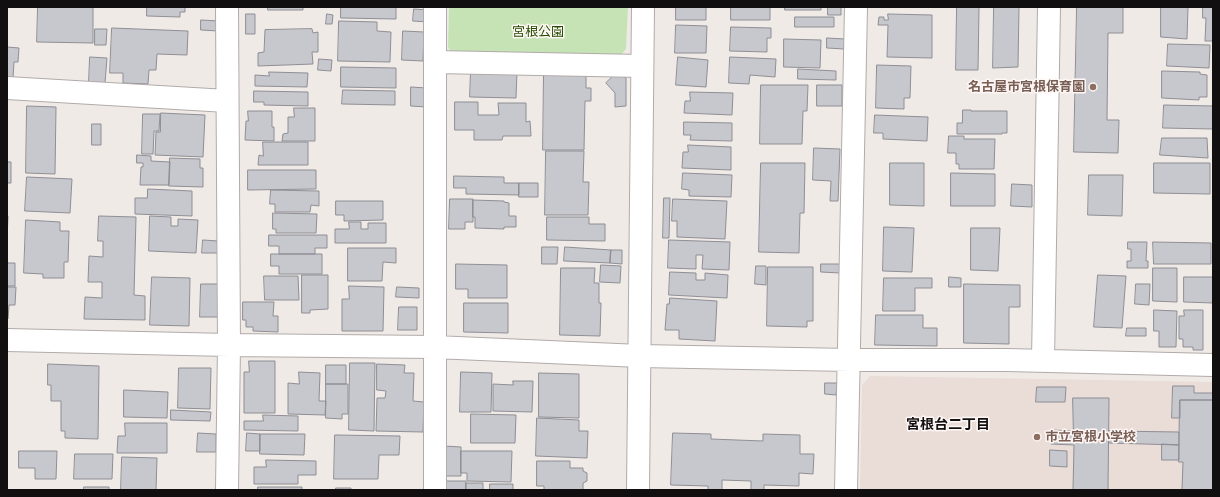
<!DOCTYPE html>
<meta charset="utf-8">
<style>
body{margin:0}
#map{position:relative;width:1220px;height:497px;overflow:hidden;background:#f0eae7;font-family:Cabin,sans-serif}
canvas{display:block}
.frame{position:absolute;inset:0;border:8px solid #110f0f;pointer-events:none}
</style>
<div id="map">
<canvas width="1220" height="497"></canvas>
<div class="frame"></div>
</div>
<script>
const ctx = document.querySelector('canvas').getContext('2d');
ctx.lineJoin = 'round';
function fill(path, color) { ctx.fillStyle = color; ctx.fill(path, 'evenodd'); }
function stroke(path, color, width, dash) { ctx.strokeStyle = color; ctx.lineWidth = width; ctx.lineCap = dash ? 'butt' : 'round'; ctx.setLineDash(dash || []); ctx.stroke(path); }
function write(font, color, halo, rows, align = 'center') {
  ctx.font = font + ' Cabin,"Noto Sans JP",sans-serif'; ctx.lineWidth = 3; ctx.setLineDash([]); ctx.textBaseline = 'middle'; ctx.strokeStyle = halo; ctx.fillStyle = color; for (const [text, x, y, turn = 0] of rows) {
    ctx.save(); ctx.translate(x, y); ctx.rotate((+turn || 0) * Math.PI / 180); ctx.textAlign = isNaN(turn) ? turn : align; if (halo) ctx.strokeText(text, 0, 0); ctx.fillText(text, 0, 0); ctx.restore();
  }
}
const built = new Path2D(`
 M870,376L1213,382V490H860L862,385Z`);
const green = new Path2D(`
 M449,7H628L626,49L619,57H457L448,48Z`);
const building = new Path2D(`
 M38,7H93V43L37,42Z
 M147,7H185V12H180V17L147,16Z
 M268,7H303V10H268Z
 M341,7H396V19L341,18Z
 M676,7H706V20H676Z
 M731,7H770V20H731Z
 M785,7H821V10H785Z
 M828,7H841V15H828Z
 M957,7H979L978,70H956Z
 M994,7H1019L1018,67L993,68Z
 M1077,7H1123V33H1108L1107,120H1119L1118,153L1074,152Z
 M1161,7H1188L1187,39L1161,37Z
 M1203,7H1213V41H1205L1206,18H1203Z
 M414,9L428,10V22L413,21Z
 M246,14H255V34H246Z
 M327,14L333,15L332,24H326Z
 M888,14L932,15V58L887,57L888,25H878L879,17H884V20H888Z
 M795,17H834V27H795Z
 M201,20L219,21L218,31L201,30Z
 M339,21L377,22V31L391,32L390,62L338,61Z
 M676,25L707,26L706,53H675Z
 M731,27L771,28V38H767V52L730,51Z
 M112,28L188,31L187,55L157,54L156,70H149L148,84L123,83V73H110Z
 M95,29H107L106,45H95Z
 M312,29L313,33L318,32V52H312L313,64L258,66V53L264,52L265,30Z
 M403,31L424,32L423,61L402,60Z
 M827,38L845,39L844,49L827,48Z
 M784,39L821,40L820,68L784,67Z
 M1168,44L1210,45L1209,68L1167,66Z
 M7,47L19,48L18,62H14L13,78L7,77Z
 M90,57L107,58L105,83L89,82Z
 M678,57L708,60L706,87L676,85Z
 M730,57L776,59L775,77L750,75L749,84L729,83Z
 M319,59L332,60L331,71L318,70Z
 M877,65L911,66L910,98H904V109L876,108Z
 M341,67L396,68V88L341,87Z
 M544,67L586,72V88H591V101H585L584,150H543Z
 M798,69L836,71V80L798,79Z
 M471,70L517,71L516,98L470,97Z
 M619,71L626,78V106L615,107V93L606,83Z
 M1162,71L1200,72V74L1207,75V97H1199V100L1162,98Z
 M269,72L308,73L307,87L255,86V75L269,76Z
 M761,85H808L807,111H803L802,144H760Z
 M817,85H842V106H817Z
 M411,87L427,88V107L411,106Z
 M343,90L395,91V105L342,104Z
 M254,91L308,92V106L264,105V102H254Z
 M690,92L733,93L732,115L684,113L685,101H690Z
 M455,102H478V115H499L498,103H526V122L530,121L531,136H503L502,140H474V130H455Z
 M1164,105L1213,106V129L1163,128Z
 M27,106L56,107L55,174L26,173Z
 M294,108H315V141H282L283,134L288,133V117H294Z
 M963,110H971V111H1007V133H1002V134H957V123H962Z
 M248,111H272V127H274V141L245,140L246,121H248Z
 M161,113L205,115L203,157L155,155L156,132H160Z
 M143,114H160L159,131H154L153,154H142Z
 M875,115L928,117L927,141L883,139V133H874Z
 M684,122L732,123V141L690,140L691,135H684Z
 M92,124H101V145H92Z
 M949,136H964V139H995L994,169H959V164H956V153H948Z
 M1162,138H1207L1208,158L1160,155Z
 M263,142H308V165H258L259,155L263,156Z
 M688,145L731,147V170L682,168L683,152H688Z
 M814,148L840,149L838,201H830L831,181L813,180Z
 M546,151H584L583,182H589L588,215H545Z
 M137,155L151,156V161L170,162L169,185H140L141,167H143V163H137Z
 M170,158L200,159V168H203V187L169,186Z
 M7,162H11V183H7Z
 M761,163H805L804,213H800L799,253L759,252Z
 M890,163H924V206L890,205Z
 M1154,163H1210V194L1154,193Z
 M248,170H316V189L248,190Z
 M683,173L732,175L731,197L689,196V190L682,189Z
 M951,173L995,174V206H951Z
 M1089,175H1123L1122,216L1088,215Z
 M454,176L504,177V183H519V195L466,194V188H454Z
 M27,177L72,179L70,213L25,211Z
 M519,183H538V197H519Z
 M1012,184L1032,185V207L1011,206Z
 M148,189L192,191V216L135,214V198H147Z
 M271,190L319,191V206L311,205L310,212H275V204H270Z
 M664,198H670L669,238H663Z
 M450,199H473V222H465V229H449Z
 M673,199L727,201L725,239L677,237V221H672Z
 M473,200L504,201V202L509,203V216H516V227H504V229L475,228V217H473Z
 M336,201H383V220L344,221V215H336Z
 M273,213L317,214L316,233H276V229H273Z
 M7,216H8L7,241Z
 M99,216L136,217L134,295L145,296V320L84,319L85,297L102,298V282H88L89,256L103,257V241H98Z
 M150,216L171,217V226H178V219L198,220L196,253L149,251Z
 M547,217H589V224H605V241L547,240Z
 M26,220L60,222V231H69L68,262H64V278H43V274L24,273Z
 M349,222H361V229H368V223H386V243H335V229H349Z
 M884,227L914,228L912,272L883,271Z
 M971,228H1000L998,271L971,270Z
 M269,235H327V248H315V254H279V246H269Z
 M203,240L218,241V253H202Z
 M669,240L730,242L729,270L702,269L703,255H696V269L668,268Z
 M1128,242H1147L1146,261H1148V268H1127V261H1131V249H1128Z
 M1153,242L1211,243V264H1154Z
 M542,247H558L557,264H542Z
 M565,247L611,250L610,263L564,261Z
 M348,248H396V263L383,262L382,281H348Z
 M611,250H622V264L610,263Z
 M271,254H322V274H279V266H271Z
 M7,263H15V286H7Z
 M456,264L507,265V298H468V289H456Z
 M821,264H840V273L821,272Z
 M601,265L621,266L620,283L600,282Z
 M756,266H766V285L755,284Z
 M768,267H813V321H807V327L767,326Z
 M561,268H595L594,283H599V303H601L600,336L560,335Z
 M1153,268H1177V302L1153,301Z
 M670,272L696,273V280H705V273L728,275L727,298L669,295Z
 M302,275H328V309L310,310V313H302Z
 M1098,275L1126,276L1122,328L1094,327Z
 M264,276H298L299,300H265Z
 M152,277L190,278L189,326L150,325Z
 M949,277L961,278V287H949Z
 M1184,277H1213V303L1184,302Z
 M884,278H932V288H915V311H883Z
 M201,284H218V317H200Z
 M964,284L1020,285V307H1009V344L964,343Z
 M1136,284H1150L1149,305L1135,304Z
 M349,286L384,287L383,331H342V299H349Z
 M7,287H16L15,305H9L8,319H7Z
 M397,287L419,288V298L396,297Z
 M670,298L717,301L715,341L679,339V330H665L667,304H669Z
 M243,302H274L273,316H278V332L253,331V327H246V320H243Z
 M464,303H508V333L464,332Z
 M399,307H417V330H398Z
 M1154,310L1177,311L1176,347H1159V331H1154Z
 M1184,310H1203V350H1193V347H1183V339H1179V316H1184Z
 M876,315H923V328H937V346L875,345Z
 M1127,328H1146V336H1126Z
 M249,361H275V413H244V372H249Z
 M350,363H375L374,431L349,430Z
 M48,364L99,366L98,439L65,438V431H61V401H51V385H48Z
 M377,364L405,365L404,373H414L413,401L424,402L423,432L376,431L377,398H385L386,391L377,390Z
 M326,365H346V384H326Z
 M179,368H211L210,409L178,408Z
 M299,372L320,373L319,401H326L325,415L288,414V383L299,384Z
 M461,372L492,373L491,412H460Z
 M539,373L579,374V418L539,417Z
 M513,381H533L532,412L493,411V384L513,385Z
 M825,383H837L836,395L825,394Z
 M326,384H348V414H342V419L326,418Z
 M1173,386H1194V393H1213V400H1180V418H1172Z
 M1037,387H1066L1065,402H1036Z
 M124,390L168,392L167,418L124,417Z
 M1073,398H1109L1108,490H1073L1074,445L1051,444V430L1073,431Z
 M1180,400H1213V490H1182L1183,462H1179Z
 M171,410L211,412L210,421L171,420Z
 M471,414L516,415L515,443H471Z
 M263,415L298,416V431L244,430V421H263Z
 M537,418L579,420V431H588L587,458L536,456Z
 M125,423H167V453H117L118,436H125Z
 M1109,431L1179,432V445L1109,443Z
 M198,433L216,434V452H197Z
 M247,433L260,434V451H246Z
 M673,433L711,434V439L763,441V434L800,435V454H814L813,474L799,473V486L764,485V490H751V481L722,480V490H708V486L671,485Z
 M260,434H305L304,455L260,454Z
 M335,435L400,436L399,455H379L378,479H334Z
 M1162,444L1179,445V460H1162Z
 M444,446L461,447V476H444Z
 M1050,450L1067,451V467L1050,466Z
 M19,451H57L56,479H35V468H19Z
 M461,451H512L511,482L467,481V473H461Z
 M75,454H113L112,479H74Z
 M122,457L157,458L156,490H121Z
 M266,460L316,461V475H298V484H254V467H266Z
 M537,461H570V468H583V471L587,473V481L583,483V490H544V486H537Z
 M445,481H466V490H445Z
 M466,483H483V490H466Z
 M490,484H513V490H490Z
 M84,487H109V490H84Z
 M258,487H302V490H258Z
 M336,488H351V490H336Z`);
const minor = new Path2D(`
 M435,7V490
 M435,62L642,66
 M7,88L227,101
 M7,340L229,345L435,347L640,356L849,360H1007L1213,365
 M1043,360L1049,7
 M227,490L229,345L227,7
 M846,490L856,7`);
const tertiary = new Path2D(`
 M638,490L643,7`);
const markers = [
 [1093,87,4,"#8d6e63"],
 [1037,437,4,"#8d6e63"]
];
const parkNames = [
 ["宮根公園",538,32]
];
const educationNames = [
 ["名古屋市宮根保育園",1085,87],
 ["市立宮根小学校",1045,437,"left"]
];
const neighbourhoodNames = [
 ["宮根台二丁目",948,425]
];
fill(built, '#eadcd6');
fill(green, '#c6e3b5');
fill(building, '#c7c8cd');
stroke(building, '#8e8e94', 1);
stroke(minor, '#b1aba9', 24);
stroke(tertiary, '#b1aba9', 24);
stroke(minor, '#fff', 22);
stroke(tertiary, '#fff', 22);
for (const [x, y, r, color] of markers) { const dot = new Path2D(); dot.arc(x, y, r, 0, 2 * Math.PI); ctx.fillStyle = color; ctx.fill(dot); stroke(dot, '#fef7f5', 1.5); }
write('13px', '#264d00', '#fef7f5', parkNames);
write('bold 13px', '#785e54', '#fef7f5', educationNames, 'right');
write('bold 14px', '#110f0f', '#fef7f5', neighbourhoodNames);
</script>
